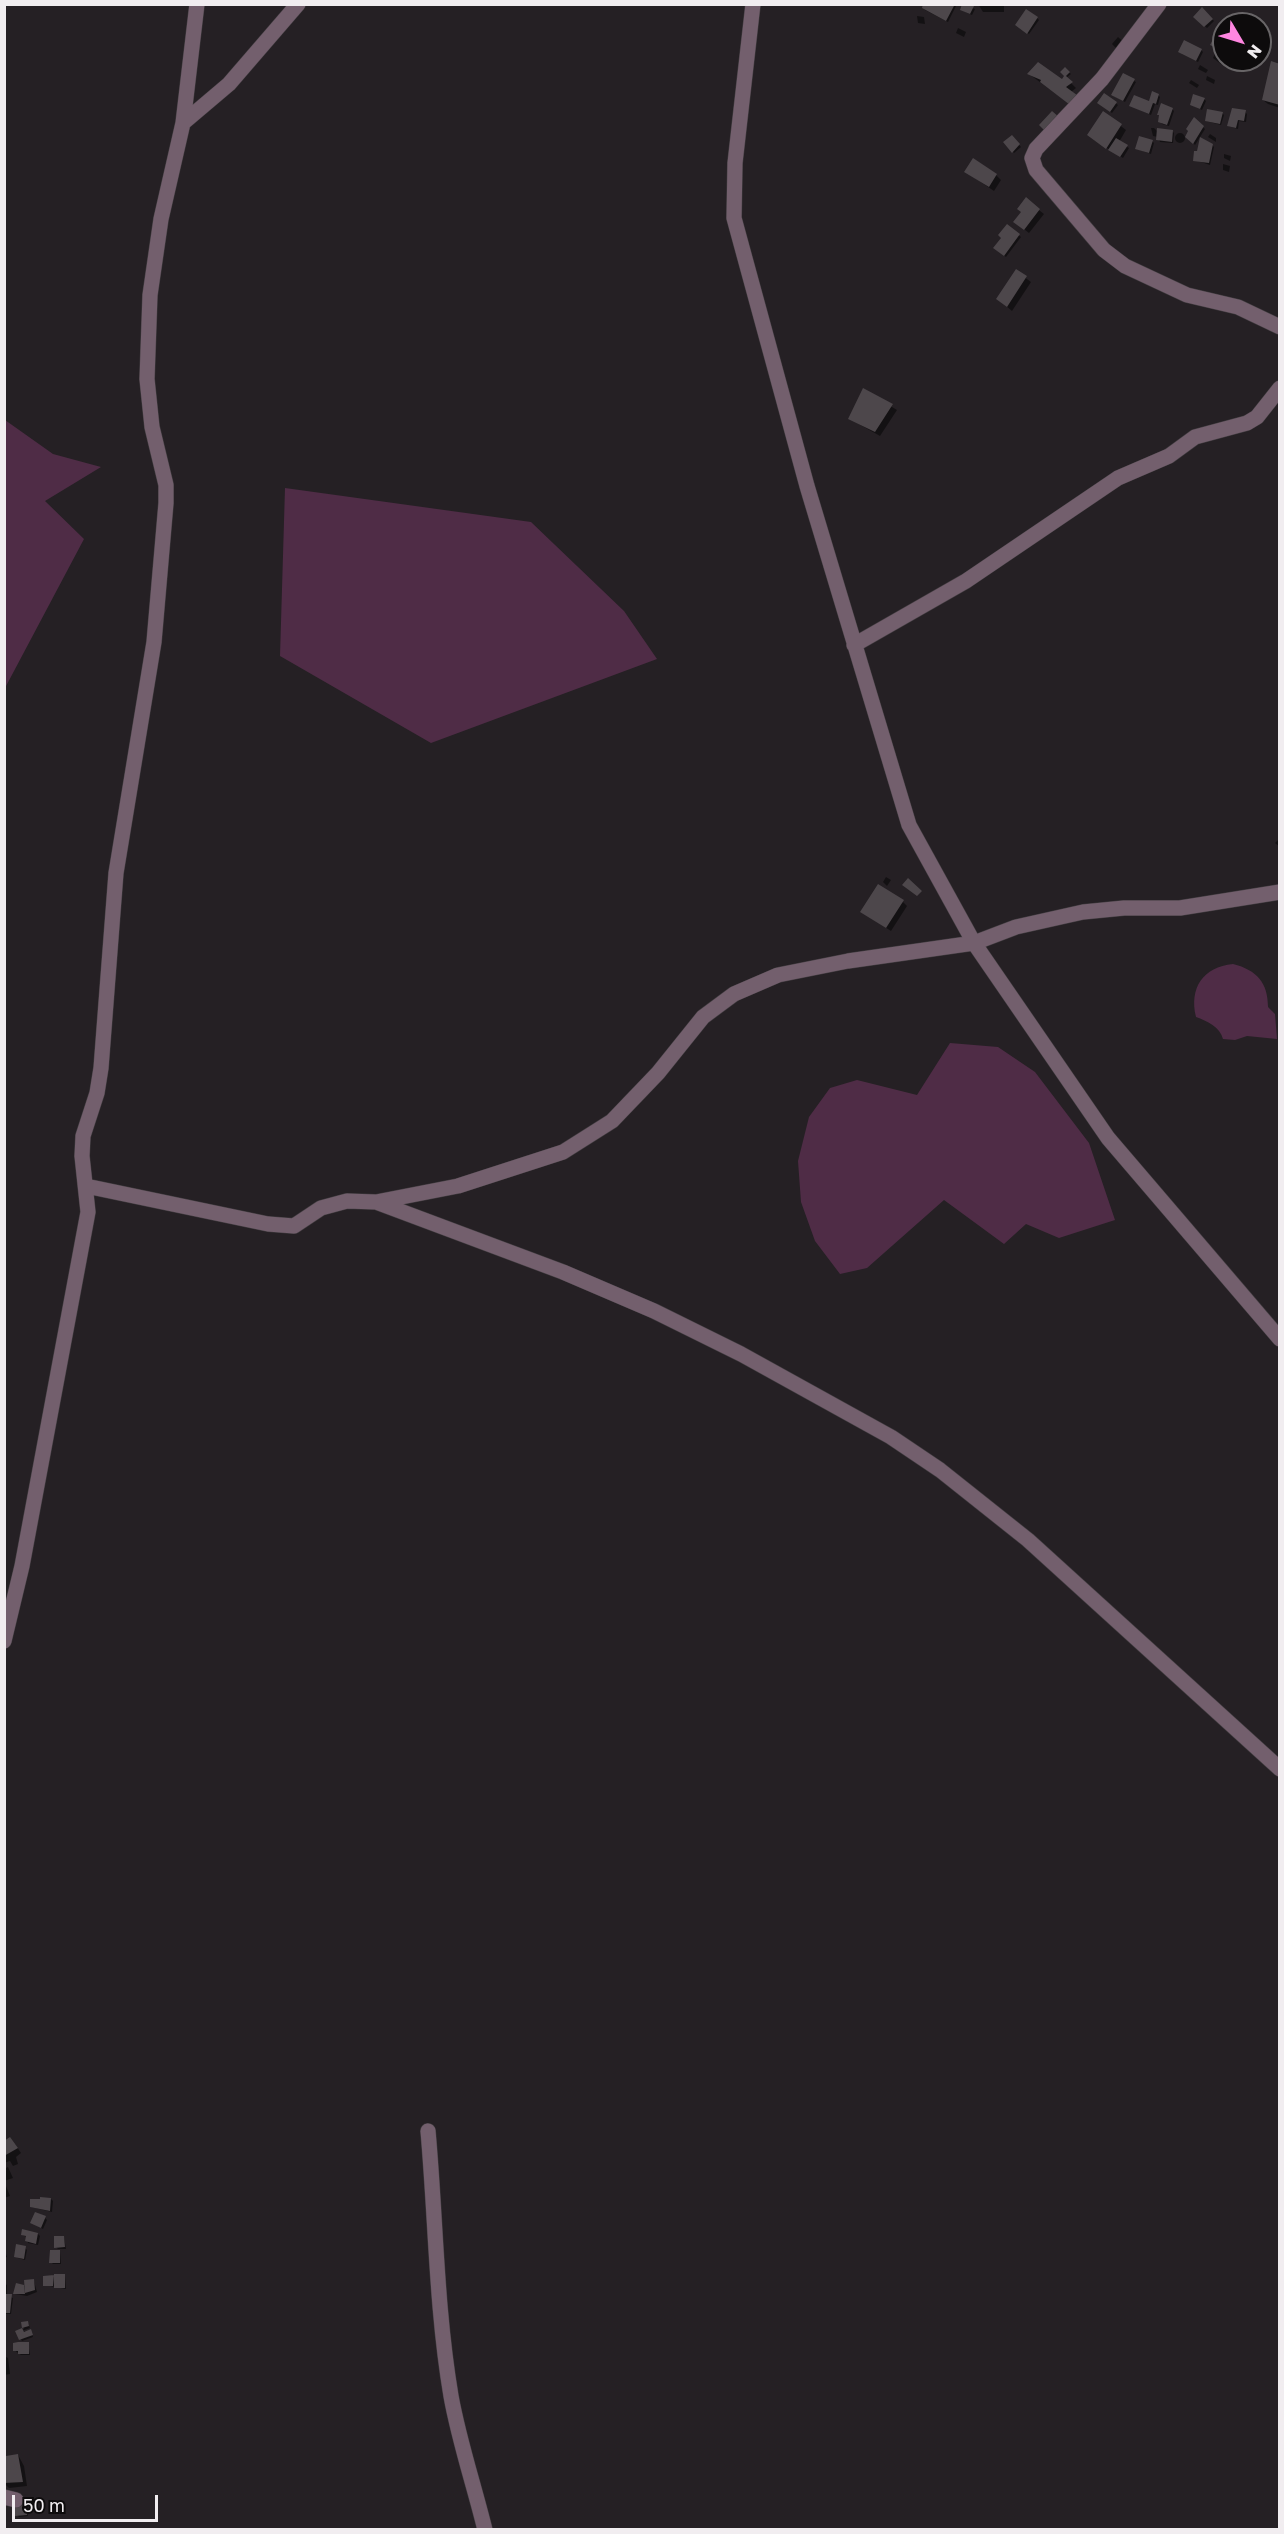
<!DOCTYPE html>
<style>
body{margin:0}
#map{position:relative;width:1284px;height:2534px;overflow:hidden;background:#252024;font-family:"Golos Text",sans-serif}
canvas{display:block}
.frame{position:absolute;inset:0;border:6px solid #f1edf0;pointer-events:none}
.north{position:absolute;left:1212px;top:12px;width:60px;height:60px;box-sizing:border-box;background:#0d0b0c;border:2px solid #686567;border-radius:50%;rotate:128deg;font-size:16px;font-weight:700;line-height:24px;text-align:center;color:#f1edf0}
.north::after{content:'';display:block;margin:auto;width:21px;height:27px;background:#fe86e0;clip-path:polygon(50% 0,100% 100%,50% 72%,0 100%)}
.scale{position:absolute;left:12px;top:2495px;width:146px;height:27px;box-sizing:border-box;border:3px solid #f1edf0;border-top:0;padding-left:8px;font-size:18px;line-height:21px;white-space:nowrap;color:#f1edf0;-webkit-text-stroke:4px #0d0b0c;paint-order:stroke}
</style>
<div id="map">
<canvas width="1284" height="2534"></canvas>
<div class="frame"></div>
<div class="north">N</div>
<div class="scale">50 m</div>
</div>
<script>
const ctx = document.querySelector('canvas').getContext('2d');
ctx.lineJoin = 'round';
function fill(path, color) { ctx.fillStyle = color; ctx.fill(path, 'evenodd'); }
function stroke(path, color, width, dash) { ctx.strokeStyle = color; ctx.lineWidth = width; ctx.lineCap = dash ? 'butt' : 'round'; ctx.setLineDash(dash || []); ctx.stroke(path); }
const green = new Path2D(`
 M5,420L53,454L101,467L45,501L84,539L5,688Z
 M285,488L531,522L624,611L657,659L431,743L280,656Z
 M1233,964C1257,970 1268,983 1268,1007L1275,1014L1277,1039L1247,1036L1235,1040L1223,1039C1220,1027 1207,1021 1196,1017C1189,988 1203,967 1233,964Z
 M950,1043L998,1047L1035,1072L1089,1143L1115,1220L1059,1238L1026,1224L1004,1244L944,1200L867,1268L840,1274L815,1241L801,1202L798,1161L809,1117L830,1088L857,1080L917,1095Z`);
const shadow = new Path2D(`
 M925,4H943L948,7L949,4H957L948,22L925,10L923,8Z
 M963,4L975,9L972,15L961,10Z
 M978,4H1004V12H983Z
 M1202,9L1214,21L1207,28L1195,17Z
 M917,16L924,17L925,24L918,23Z
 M1037,18L1039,20L1029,34L1019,27Z
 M958,28L966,32L964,37L956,33Z
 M1118,37L1129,47L1122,54L1112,44Z
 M1201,50L1203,52L1198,62L1182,54Z
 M1215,54L1224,60L1221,64L1213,58Z
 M1200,65L1208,70L1206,73L1198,69Z
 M1280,66V108L1268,104L1263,100Z
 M1065,69L1071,74L1066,78L1076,88L1071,92L1079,111L1029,74L1062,81L1066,76L1062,72Z
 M1207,76L1215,80L1214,84L1206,80Z
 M1191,80L1199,85L1197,88L1189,83Z
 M1134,81L1136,82L1125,102L1114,96Z
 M1105,95L1118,105L1112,113L1101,105Z
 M1158,95L1160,97L1158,105L1155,104L1151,115L1131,106L1150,103Z
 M1204,99L1206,101L1202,110L1194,106Z
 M1172,109L1174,111L1169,126L1162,124L1160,121Z
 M1245,112L1247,114L1246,122L1239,121L1238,129L1228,126Z
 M1104,113L1126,130L1119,142L1129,148L1123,158L1094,140Z
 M1222,113L1224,115L1221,125L1206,121Z
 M1195,120L1205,129L1195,145L1187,136Z
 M1151,128H1154L1158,132L1172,131L1174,133L1173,143L1160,142L1158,137L1153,136Z
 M1175 138a5 5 0 1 1 10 0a5 5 0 1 1-10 0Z
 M1210,134L1216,138V142L1208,137Z
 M1012,137L1021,147L1014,153L1005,143Z
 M1152,141L1154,143L1151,154L1137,149Z
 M1212,145L1214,147L1210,165L1195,160Z
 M1224,154L1231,156L1230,161L1224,158Z
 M1223,164L1230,166L1229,172L1223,170Z
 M966,172L996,175L1001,180L994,191Z
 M1026,200L1044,214L1029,233L1020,226Z
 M1007,226L1021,237L1006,257L997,250Z
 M1016,271L1031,282L1012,311L998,299Z
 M864,390L897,410L880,436L850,419Z
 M1280,838V847L1275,843Z
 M886,877L891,880L887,886L883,882Z
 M903,902L907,906L891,931L862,912Z
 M4,2141L15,2144L21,2153L16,2157L18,2164L13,2166L10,2161L4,2163Z
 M8,2167L13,2178L4,2181V2169Z
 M6,2186L10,2196L4,2198V2187Z
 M51,2199L53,2201L52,2212L31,2207Z
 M45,2218L47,2220L43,2229L34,2224Z
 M38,2234L40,2236L38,2245L28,2243L27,2237L22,2235Z
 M64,2237L66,2249H58L56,2247Z
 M4,2248L7,2257L4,2258Z
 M25,2248L27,2250L25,2260L18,2258L16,2256Z
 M60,2252L61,2264H53L51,2262Z
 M65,2276L66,2289L45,2285V2277Z
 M34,2281L37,2292L27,2296L15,2294L17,2285L26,2286Z
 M4,2283L7,2285V2296L13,2298L11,2314H4Z
 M28,2323L30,2328L22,2331L32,2333L33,2337L22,2341L17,2332L24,2329L23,2324Z
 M28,2343L30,2355H21L14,2350Z
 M4,2356L8,2358L10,2374L4,2375Z
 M18,2455L24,2466L27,2486L9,2488L4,2483V2463Z
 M25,2506L28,2516L19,2517L17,2515Z`);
const building = new Path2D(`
 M923,4L947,5L955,4L946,21L922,8Z
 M962,4L974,6L970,14L960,10Z
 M1202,7L1213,19L1204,27L1193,17Z
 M1026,9L1038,17L1027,34L1015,25Z
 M1221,24L1224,26V45L1221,50L1210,45Z
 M1184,40L1202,49L1196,61L1178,52Z
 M1271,61L1280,64V105L1262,100Z
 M1038,62L1062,79L1064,76L1060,72L1065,67L1070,72L1066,76L1073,82L1066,87L1081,98L1074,108L1040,82L1041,80L1027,74Z
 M1123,73L1135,79L1123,101L1111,95Z
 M1152,91L1159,94L1156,104L1153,103L1149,114L1129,106L1134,95L1149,101Z
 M1104,93L1117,102L1110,112L1097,103Z
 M1193,94L1205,98L1200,109L1190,105Z
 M1161,103L1173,108L1167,125L1158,122L1159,115H1157Z
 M1232,108L1246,110L1244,121L1238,120L1236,128L1227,126Z
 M1207,109L1223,112L1220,124L1205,121Z
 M1052,111L1060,118L1046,132L1039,125Z
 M1103,111L1122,124L1106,149L1087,135Z
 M1194,117L1204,126L1193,144L1185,137L1188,131L1186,129Z
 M1157,128L1173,130L1172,142L1156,140Z
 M1012,135L1020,144L1012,153L1003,142Z
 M1139,136L1153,140L1149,153L1135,149Z
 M1200,137L1213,144L1209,163L1193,161L1194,151H1197Z
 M1116,138L1128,145L1120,157L1108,150Z
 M973,158L997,174L989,187L964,172Z
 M1026,197L1040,209L1024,230L1013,222L1021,212L1017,209Z
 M1007,224L1020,234L1004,256L993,248L1001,238L998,235Z
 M1016,269L1027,276L1007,307L996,299Z
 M863,388L893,404L875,432L848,419Z
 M908,878L922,891L917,896L902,885Z
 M878,884L904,900L886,928L860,912Z
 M10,2137L18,2148L4,2156V2141Z
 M40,2197L51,2198L50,2211L30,2207V2199H40Z
 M35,2212L46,2216L41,2228L30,2223Z
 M22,2229L38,2233L36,2244L25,2241L26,2236L21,2235Z
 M54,2236H64L65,2247L54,2248Z
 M16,2244L26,2246L24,2259L14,2257Z
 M50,2250H60V2263H49Z
 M54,2274H65V2288H54Z
 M54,2275L53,2286H43V2276Z
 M34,2279L35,2290L25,2293L24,2280Z
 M16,2283L24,2285L25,2294H13Z
 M4,2294H12L10,2313H4Z
 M28,2321L29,2326L22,2328L24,2332L31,2329L33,2335L19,2340L15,2331L22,2328L21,2322Z
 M18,2342H29V2354H18V2351H13V2343Z
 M18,2454L23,2482L4,2483L6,2456Z
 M26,2504L27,2515L15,2516L14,2505Z`);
const street = new Path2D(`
 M753,4L735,163L734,218L807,486L909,825L974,943L1108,1138L1280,1339
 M1159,4L1102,79L1036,149L1032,158L1036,170L1104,250L1125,266L1187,295L1238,307L1280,327
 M183,123L229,84L298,4
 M854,645L966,581L1118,478L1169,456L1195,437L1247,423L1257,417L1280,388
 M86,1186L268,1224L294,1226L321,1208L347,1201L376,1202L458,1186L563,1152L612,1121L658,1073L703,1017L734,994L778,975L848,961L974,943L1016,927L1083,912L1124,908H1180L1280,892
 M376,1202L563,1272L654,1311L741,1354L891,1437L940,1470L1028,1540L1280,1769
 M4,1641L22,1566L88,1212L82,1156L83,1136L97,1093L101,1068L116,873L154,642L166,503V485L152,427L147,379L150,295L161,219L183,123L197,4
 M428,2131C436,2220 436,2307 451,2396C459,2441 474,2485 485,2530
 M4,2497L16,2500`);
fill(green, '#4f2c46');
fill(shadow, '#0007');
fill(building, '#4d474b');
stroke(street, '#423d41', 16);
stroke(street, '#735f6d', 15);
</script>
